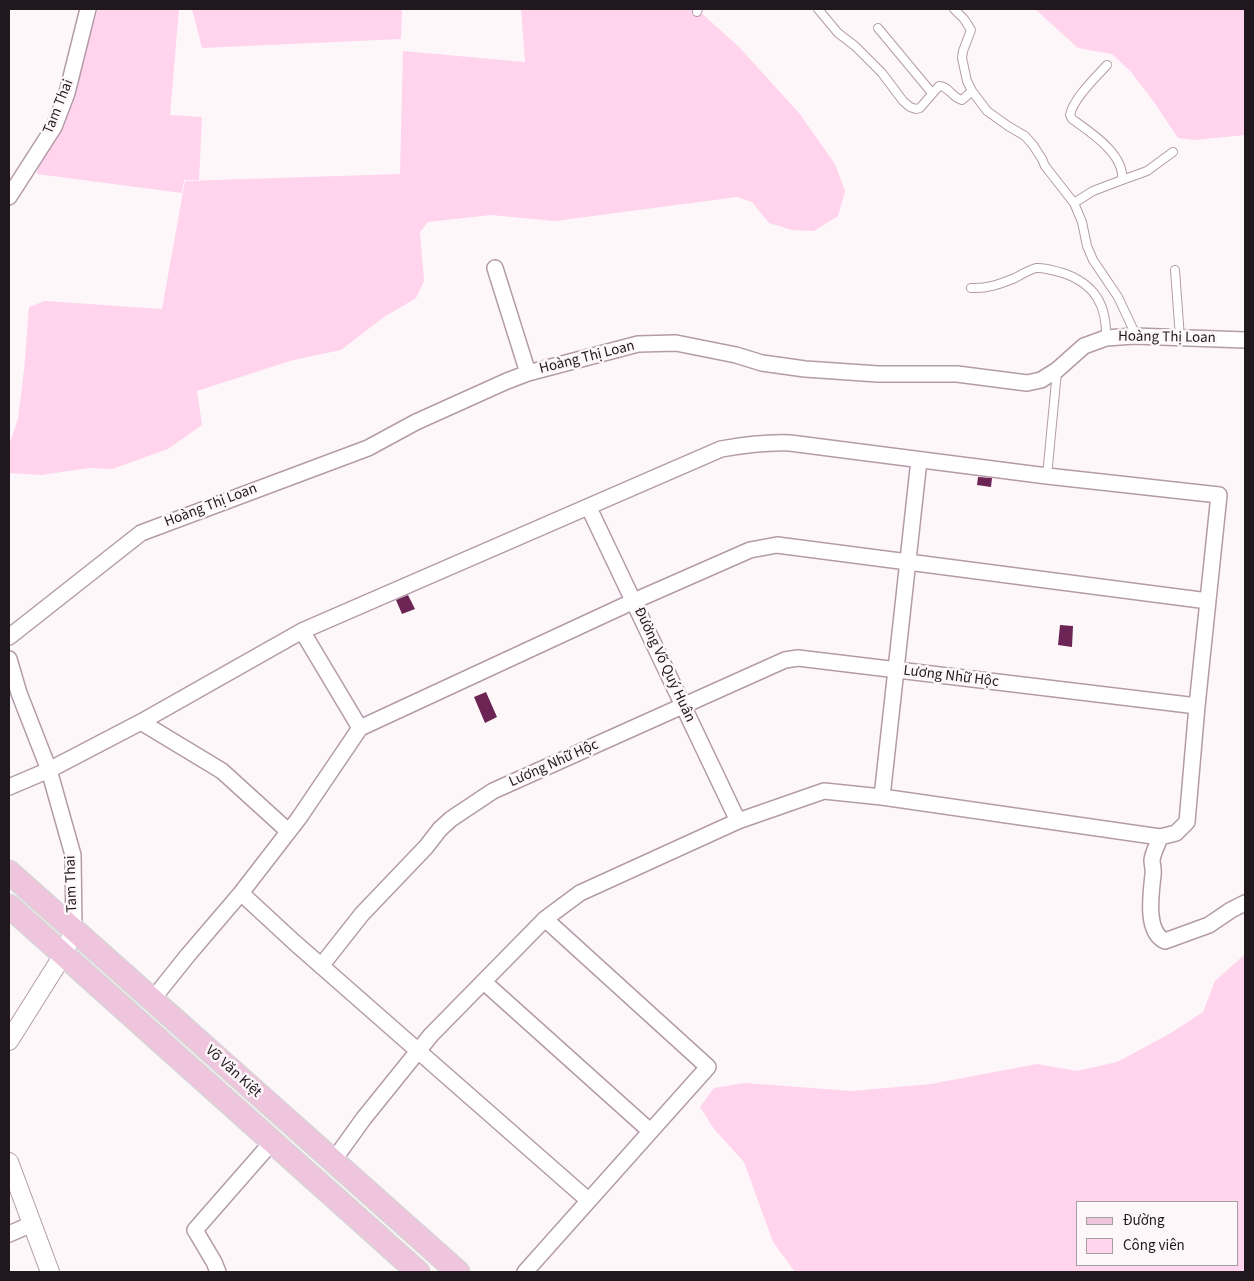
<!DOCTYPE html>
<meta charset="utf-8">
<style>
body{margin:0}
#map{position:relative;width:1254px;height:1281px;overflow:hidden;background:#fdf7fa;font-family:"Source Sans 3",sans-serif}
canvas{display:block}
.frame{position:absolute;inset:0;border:10px solid #21181d;pointer-events:none}
.legend{position:absolute;left:1076px;top:1201px;width:162px;height:65px;box-sizing:border-box;background:#fdf7fa;border:1px solid #a59ea2;margin:0;padding:6px 9px;list-style:none;font-size:15px;color:#21181d}
.legend li{display:flex;align-items:center;gap:10px;height:25px}
.legend b{width:25px;border:1px solid #a59ea2}
</style>
<div id="map">
<canvas width="1254" height="1281"></canvas>
<div class="frame"></div>
<ul class="legend">
<li><b style="height:6px;background:#efc4dd"></b>Đường</li>
<li><b style="height:14px;background:#ffd4ec"></b>Công viên</li>
</ul>
</div>
<script>
const ctx = document.querySelector('canvas').getContext('2d');
ctx.lineJoin = 'round';
function fill(path, color) { ctx.fillStyle = color; ctx.fill(path, 'evenodd'); }
function stroke(path, color, width, dash) { ctx.strokeStyle = color; ctx.lineWidth = width; ctx.lineCap = dash ? 'butt' : 'round'; ctx.setLineDash(dash || []); ctx.stroke(path); }
function write(font, color, halo, rows, align = 'center') {
  ctx.font = font + ' "Source Sans 3",sans-serif'; ctx.lineWidth = 5; ctx.setLineDash([]); ctx.textBaseline = 'middle'; ctx.strokeStyle = halo; ctx.fillStyle = color; for (const [text, x, y, turn = 0] of rows) {
    ctx.save(); ctx.translate(x, y); ctx.rotate((+turn || 0) * Math.PI / 180); ctx.textAlign = isNaN(turn) ? turn : align; if (halo) ctx.strokeText(text, 0, 0); ctx.fillText(text, 0, 0); ctx.restore();
  }
}
const green = new Path2D(`
 M98,9H179L170,115L202,117L199,180H184L182,193L37,174L39,157L64,116Z
 M192,9H402L401,39L202,48Z
 M521,9H697L739,47L799,113L835,164L845,191L838,216L814,231L792,230L769,223L752,202L737,197L555,221L491,215L428,222L420,232L424,281L416,298L384,317L341,350L293,360L197,391L202,425L168,449L112,469L89,468L41,475L9,473V445L18,419L24,370L29,307L45,301L162,309L185,181L400,174L403,51L525,62Z
 M1035,9H1245V135L1194,140L1178,138L1154,102L1131,72L1112,54L1078,48Z
 M1245,954V1272H795L773,1242L744,1162L714,1129L700,1107L714,1088L745,1083L852,1091L931,1084L1037,1064L1077,1071L1117,1062L1171,1033L1203,1012L1215,981ZM1238,1202V1265H1078V1202Z`);
const building = new Path2D(`
 M978,477L992,478L991,487L977,485Z
 M408,595L415,609L402,614L396,600Z
 M1060,625L1073,626L1072,647L1058,645Z
 M486,692L497,717L485,723L474,697Z`);
const service = new Path2D(`
 M818,9L838,33L855,46L882,73L903,101L910,107L916,109L920,108L939,86C949,86 952,98 962,100L972,91
 M954,9L964,19L971,30L963,51L962,58L967,81L972,91L987,111L1008,126L1025,136L1033,145L1042,159L1045,166L1074,203
 M697,12L698,9
 M878,28L932,93
 M1107,65C1096,77 1073,99 1070,115L1072,119C1090,132 1125,154 1122,180L1093,191L1074,203L1082,222L1087,246L1093,260L1118,297L1133,329L1139,335
 M1122,180L1147,171L1173,152
 M1175,270L1180,338
 M971,288C987,289 1000,284 1015,278C1022,274 1029,270 1036,268C1045,267 1054,271 1063,273C1095,284 1107,305 1106,338
 M1047,476L1057,371`);
const minor = new Path2D(`
 M9,197L54,127L67,93L88,9
 M495,268L528,373
 M589,508L738,821
 M302,631L360,728
 M9,637L141,533L368,448L416,422L507,381L528,373L638,344L676,343L736,355L762,363L805,369L878,374H957L1027,383L1041,380L1057,370L1084,346L1106,338L1134,336L1245,340
 M9,659L19,693L49,770L73,855L74,930
 M141,722L222,771L288,831
 M9,787L49,770L141,722L302,631L721,449C744,445 767,442 790,443L1047,476L1219,495L1197,706L1187,822L1176,833L1160,837L882,797L824,791L738,821L580,893L545,919L431,1035L364,1118L333,1161
 M882,797L919,460
 M1160,837C1158,844 1153,852 1152,860C1152,865 1154,870 1153,875C1151,894 1145,932 1165,941L1209,925L1231,910L1245,903
 M241,893L294,942L588,1200
 M321,966L362,914L426,847L440,829L451,819L493,791L785,660L798,658L1197,706
 M484,982L650,1131
 M152,1000L188,955L241,893L299,818L360,728L634,601L750,550L777,545L1208,601
 M9,1234L32,1224
 M218,1272L214,1262L195,1230L272,1142
 M525,1272L708,1067L545,919`);
const tertiary = new Path2D(`
 M9,1041L63,955L74,930
 M9,1162L50,1272`);
const primary = new Path2D(`
 M9,872L458,1272
 M9,906L418,1272`);
const streetNames = [
 ["Tam Thai",59,107,-68],
 ["Hoàng Thị Loan",1167,338,1],
 ["Hoàng Thị Loan",587,358,-14],
 ["Hoàng Thị Loan",211,506,-21],
 ["Đường Võ Quý Huân",664,665,65],
 ["Lương Nhữ Hộc",951,677,7],
 ["Lương Nhữ Hộc",554,764,-24],
 ["Tam Thai",72,884,-92],
 ["Võ Văn Kiệt",233,1072,42]
];
fill(green, '#ffd4ec');
fill(building, '#6b2453');
stroke(service, '#b49ba9', 10);
stroke(minor, '#b49ba9', 18);
stroke(tertiary, '#b49ba9', 20);
stroke(primary, '#d7d5d6', 25);
stroke(service, '#fff', 8);
stroke(minor, '#fff', 15);
stroke(tertiary, '#fff', 18);
stroke(primary, '#efc4dd', 22);
write('15px', '#21181d', '#fdf7fa', streetNames);
</script>
